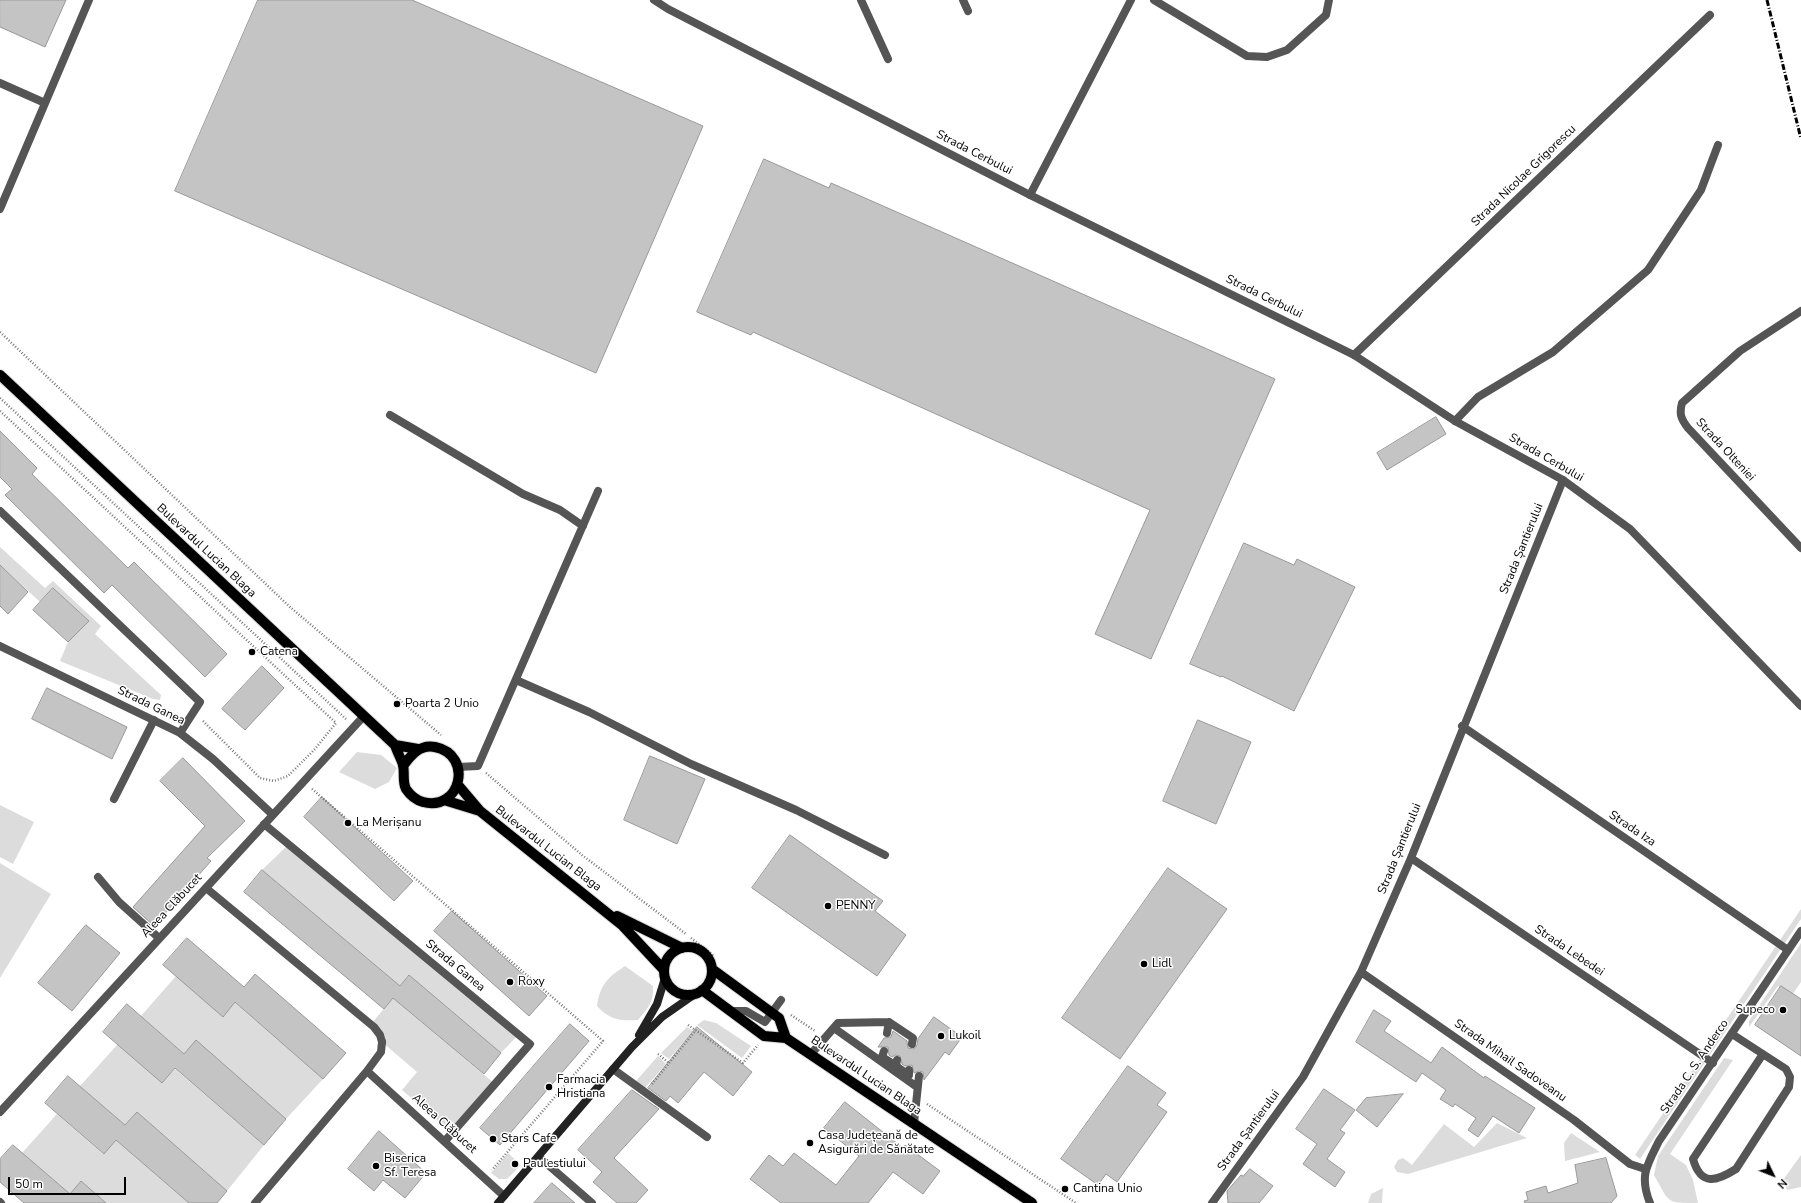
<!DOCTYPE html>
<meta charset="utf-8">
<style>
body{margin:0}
#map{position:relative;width:1801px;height:1203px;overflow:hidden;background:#fff;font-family:"Nunito Sans",sans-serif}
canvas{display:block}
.north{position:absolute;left:1753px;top:1155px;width:40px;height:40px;-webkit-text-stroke:3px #fff;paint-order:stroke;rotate:133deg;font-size:11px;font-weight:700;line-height:16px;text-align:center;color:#000}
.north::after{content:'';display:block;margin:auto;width:14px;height:18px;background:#000;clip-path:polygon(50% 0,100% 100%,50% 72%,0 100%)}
.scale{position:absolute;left:8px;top:1177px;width:118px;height:18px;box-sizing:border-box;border:2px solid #000;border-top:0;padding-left:5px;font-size:12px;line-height:14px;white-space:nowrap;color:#000;-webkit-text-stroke:3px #fff;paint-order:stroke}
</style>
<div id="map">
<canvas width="1801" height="1203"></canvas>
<div class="north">N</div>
<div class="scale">50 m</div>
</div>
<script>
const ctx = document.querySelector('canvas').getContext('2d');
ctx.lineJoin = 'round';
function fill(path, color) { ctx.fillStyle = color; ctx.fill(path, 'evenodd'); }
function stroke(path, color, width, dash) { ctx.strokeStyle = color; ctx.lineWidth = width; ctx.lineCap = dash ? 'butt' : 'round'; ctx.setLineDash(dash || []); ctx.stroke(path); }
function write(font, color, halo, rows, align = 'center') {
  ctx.font = font + ' "Nunito Sans",sans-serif'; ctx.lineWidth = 3; ctx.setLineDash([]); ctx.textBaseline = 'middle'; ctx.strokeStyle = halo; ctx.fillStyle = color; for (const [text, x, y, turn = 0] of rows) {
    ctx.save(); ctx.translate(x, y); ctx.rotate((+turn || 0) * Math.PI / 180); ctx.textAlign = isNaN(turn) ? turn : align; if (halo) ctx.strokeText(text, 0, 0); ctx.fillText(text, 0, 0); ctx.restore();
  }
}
const green = new Path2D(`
 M0,547L45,588L53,581L101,626L95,634L161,695L160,700L153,699L60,661L68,642L89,621L53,588L40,602L0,565Z
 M357,752L381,755L397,768L389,782L375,789L339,772Z
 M0,805L34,822L13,864L0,857Z
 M289,844L519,1034L501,1053L409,975L400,986L262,870Z
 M0,863L51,894L0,978Z
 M1801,909V919L1640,1159L1635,1155Z
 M1801,943V982L1792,995L1778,986L1749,1027V1021Z
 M625,966L653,986C654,1002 648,1008 638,1020C619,1021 610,1020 597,1006C600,985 607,978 625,966Z
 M176,976L222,1016L235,1002L323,1079L286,1119L196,1041L184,1054L141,1016Z
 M393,998L495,1084L452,1133L402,1090L417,1072L382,1042L371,1024Z
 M704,1020L716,1023L751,1046L742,1058L697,1025Z
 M687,1027L693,1031L669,1059L661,1053Z
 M118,1044L162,1083L175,1069L264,1145L227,1191L137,1112L125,1125L80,1086Z
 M658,1056L666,1064L645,1088L636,1081Z
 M1724,1058L1733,1060L1670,1154L1686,1165L1693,1180L1698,1203C1665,1203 1670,1203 1654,1175L1658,1156Z
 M57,1114L103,1154L116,1140L189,1203H106L81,1181L70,1194L22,1153Z
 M1497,1123L1527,1138L1408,1174L1397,1172L1394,1167L1398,1160L1403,1158L1412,1165L1444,1124L1474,1147Z
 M1571,1133L1600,1152L1565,1161L1564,1143Z
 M508,1153L521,1165L507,1179H499L491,1173Z
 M1801,1155V1187L1787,1190L1783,1180Z
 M1383,1188L1382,1203H1368L1371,1194Z`);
const building = new Path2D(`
 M0,0H66L45,47L0,27Z
 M258,0H412L703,126L596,373L175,191Z
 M764,159L829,188L831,183L1275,379L1151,659L1095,634L1150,510L753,332L751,335L697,312Z
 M1436,417L1446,434L1387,470L1377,453Z
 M0,431L37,468L32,474L128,568L134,562L227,654L205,677L112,585L104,593L5,495L12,489L0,477Z
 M1244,543L1294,565L1297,559L1355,587L1294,711L1222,676L1221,677L1190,664Z
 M0,565L28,592L8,614L0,606Z
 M53,588L89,621L68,642L33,610Z
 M262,666L284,688L245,730L222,709Z
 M47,688L127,727L112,759L32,719Z
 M1198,720L1251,742L1216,824L1163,801Z
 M650,756L705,779L677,844L624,820Z
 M183,758L245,821L207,858L211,861L154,926L133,907L205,826L160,781Z
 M322,797L413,881L394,901L304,817Z
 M790,835L883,901L875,911L906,935L877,976L752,888Z
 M1168,868L1227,909L1120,1059L1062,1018Z
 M262,870L400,986L409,975L501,1053L484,1074L393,998L384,1009L244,892Z
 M452,911L547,996L529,1016L434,931Z
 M86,925L120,953L72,1011L38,983Z
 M187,938L244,987L255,974L346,1053L323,1079L235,1002L223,1017L163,965Z
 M1781,986L1801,999V1056L1755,1025Z
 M127,1004L184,1054L196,1040L286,1119L264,1145L175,1068L162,1083L103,1032Z
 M1374,1010L1391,1021L1384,1031L1431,1063L1442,1047L1484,1078L1485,1076L1535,1108L1519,1133L1493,1116L1478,1137L1468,1130L1476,1118L1455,1104L1453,1107L1440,1099L1446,1090L1422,1073L1416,1082L1356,1042Z
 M934,1017L962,1037L949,1055L945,1052L924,1080L923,1072L919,1071L914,1073L912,1065L905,1066L902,1064L900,1056L895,1055L892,1057L889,1055L888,1047H878L884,1038L891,1037L893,1031L907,1041L908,1048L914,1049L917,1045L918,1039Z
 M570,1024L589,1041L500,1145L480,1128Z
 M697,1027L752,1072L733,1096L704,1072L678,1103L670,1096L666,1101L648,1088Z
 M1128,1066L1166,1093L1157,1105L1167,1112L1117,1182L1106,1174L1098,1185L1061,1159Z
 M68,1076L125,1125L137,1112L227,1191L217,1203H189L116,1140L104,1154L45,1103Z
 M1324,1089L1355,1110L1340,1130L1345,1133L1327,1159L1345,1172L1335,1187L1303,1164L1317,1144L1296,1129Z
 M632,1090L659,1109L614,1158L648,1190L636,1203H617L593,1182L602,1172L578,1150Z
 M1403,1094L1377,1127L1356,1110L1366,1098Z
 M845,1102L903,1148L905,1145L940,1171L923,1194L893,1172L868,1203H781L750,1179L769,1155L783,1166L794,1153L836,1185L859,1156L824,1128Z
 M379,1131L426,1173L405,1198L383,1180L374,1191L348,1169Z
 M13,1145L70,1194L81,1181L106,1203H24L0,1182V1159Z
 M1606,1158L1617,1196L1611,1203H1525L1524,1201L1528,1200L1526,1192L1546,1186L1548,1193L1578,1183L1575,1165Z
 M1250,1169L1273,1186L1259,1203H1228L1227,1191L1241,1175L1243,1176Z
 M552,1183L575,1203H534Z`);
const path = new Path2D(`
 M0,332L290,607L441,735
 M0,398L346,719
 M0,411L336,723L315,749L288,776L274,781L260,778L202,720
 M486,773L582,855L686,934
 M312,789L603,1041L492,1170
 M691,938L714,956
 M791,1015L815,1031
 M688,1025L743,1063L758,1045
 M658,1054L669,1063
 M652,1084L696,1030
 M927,1104L1076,1203`);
const service = new Path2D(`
 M861,0L888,59
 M963,0L968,11
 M1154,0L1247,56L1267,57L1287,50L1326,15L1329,0
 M0,83L45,103
 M1030,195L1131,0
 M0,209L89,0
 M390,415L523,494L560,510L583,526
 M1455,421L1478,397L1553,352L1648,270L1701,190L1718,145
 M516,680L589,712L691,764L796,810L885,855
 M458,767L478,766L598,491
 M114,799L154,720
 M98,877L119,902L159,938
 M206,888L374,1027L380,1035L382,1042
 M730,1011H746L765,1022L781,1000
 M834,1028L917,1087
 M887,1033L889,1022
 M1732,1034L1786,1069L1790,1077L1789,1087L1736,1169C1717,1181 1701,1187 1693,1159L1763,1054
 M884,1051L882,1057L890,1062
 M811,1054L838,1023L889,1022L913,1038L912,1044
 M897,1060L896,1066L903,1071
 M613,1069L707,1137
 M909,1075V1070
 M914,1123L919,1076`);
const minor = new Path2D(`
 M1801,311L1740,351L1682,403C1679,414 1681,419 1688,428L1801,548
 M1354,355L1710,15
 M0,511L200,702L180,733
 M0,646L180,733L213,759L273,815
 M1462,726L1788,950
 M264,824L530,1044L445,1141
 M1411,858L1713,1063
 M1361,972L1574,1120L1630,1164L1645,1169
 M367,1071L504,1196
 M0,1112L363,717
 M539,1157L592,1203
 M0,1202L1,1203
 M255,1203L367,1071L381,1052L382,1042
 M1212,1203L1303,1077L1361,972L1411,858L1563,480`);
const tertiary = new Path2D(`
 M654,0L668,9L1030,195L1354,355L1455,421L1563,480L1630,529L1801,706
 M1650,1203C1639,1176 1647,1165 1659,1141L1801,931`);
const secondary = new Path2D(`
 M639,1035L657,1004L665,978
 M498,1203L632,1047L662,1017L695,994`);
const primary = new Path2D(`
 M0,375L395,745C397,752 401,758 403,765C405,773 402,781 406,789C410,795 416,800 423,802C461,812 474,755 435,747C420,744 411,755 403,766
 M395,745L418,749
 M458,785L480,811L622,925L664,970
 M444,800L480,811
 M617,916L682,948
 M664 971a24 24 0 1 1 48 0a24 24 0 1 1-48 0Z
 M712,969L779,1018L786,1038
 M702,990L764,1036L786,1038L1032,1203`);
const rail = new Path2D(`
 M1767,0L1801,139`);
const markers = [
 [252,652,4,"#000"],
 [397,704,4,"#000"],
 [348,823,4,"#000"],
 [828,906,4,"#000"],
 [1144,964,4,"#000"],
 [510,982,4,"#000"],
 [1783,1010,4,"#000"],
 [941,1036,4,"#000"],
 [549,1087,4,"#000"],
 [493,1139,4,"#000"],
 [810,1143,4,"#000"],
 [515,1164,4,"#000"],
 [376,1166,4,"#000"],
 [1065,1189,4,"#000"]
];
const streetNames = [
 ["Strada Cerbului",974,153,27],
 ["Strada Nicolae Grigorescu",1524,176,-44],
 ["Strada Cerbului",1264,297,26],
 ["Strada Olteniei",1725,450,47],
 ["Strada Cerbului",1546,458,30],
 ["Strada Șantierului",1522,549,-68],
 ["Bulevardul Lucian Blaga",206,551,43],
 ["Strada Ganea",151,706,26],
 ["Strada Iza",1632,829,34],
 ["Bulevardul Lucian Blaga",548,849,38],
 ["Strada Șantierului",1400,849,-68],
 ["Aleea Clăbucet",172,906,-47],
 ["Strada Lebedei",1569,951,34],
 ["Strada Ganea",455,966,40],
 ["Strada Mihail Sadoveanu",1510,1061,35],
 ["Strada C. S. Anderco",1695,1067,-56],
 ["Bulevardul Lucian Blaga",866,1076,34],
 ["Aleea Clăbucet",444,1124,42],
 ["Strada Șantierului",1249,1131,-54]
];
const poiNames = [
 ["Catena",260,652],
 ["Poarta 2 Unio",405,704],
 ["La Merișanu",356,823],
 ["PENNY",836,906],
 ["Lidl",1152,964],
 ["Roxy",518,982],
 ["Supeco",1775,1010,"right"],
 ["Lukoil",949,1036],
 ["Farmacia",557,1080],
 ["Hristiana",557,1094],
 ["Casa Județeană de",818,1136],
 ["Asigurări de Sănătate",818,1150],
 ["Stars Cafe",501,1139],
 ["Biserica",384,1159],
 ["Sf. Teresa",384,1173],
 ["Paulestiului",523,1164],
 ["Cantina Unio",1073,1189]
];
fill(green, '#dcdcdc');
fill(building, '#c4c4c4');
stroke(building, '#999', 1);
stroke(primary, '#dbdbdb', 12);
stroke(path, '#777', 2.5, [1, 2]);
stroke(service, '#555', 8);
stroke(minor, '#555', 8);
stroke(tertiary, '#555', 8);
stroke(secondary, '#222', 8);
stroke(primary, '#000', 10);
stroke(rail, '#000', 3, [6, 2, 1, 2]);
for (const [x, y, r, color] of markers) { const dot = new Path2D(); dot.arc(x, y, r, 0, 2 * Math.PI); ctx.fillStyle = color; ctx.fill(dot); stroke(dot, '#fff', 1.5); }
write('12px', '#000', '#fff', streetNames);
write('12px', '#000', '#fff', poiNames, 'left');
</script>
